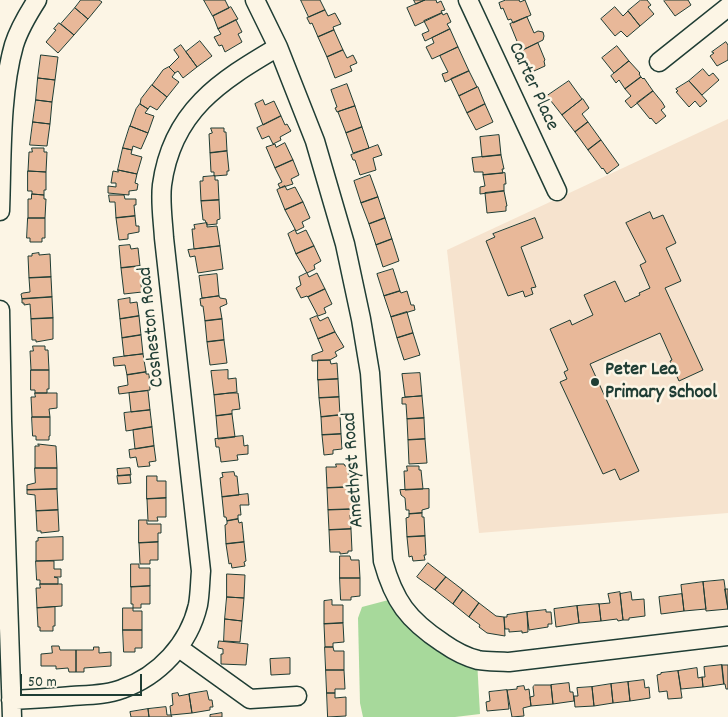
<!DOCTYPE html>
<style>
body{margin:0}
#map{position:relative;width:728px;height:717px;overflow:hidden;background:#fcf5e5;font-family:Dekko,sans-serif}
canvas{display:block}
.scale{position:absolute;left:20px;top:674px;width:122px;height:22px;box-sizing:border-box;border:2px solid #1f3d34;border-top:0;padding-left:6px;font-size:15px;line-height:18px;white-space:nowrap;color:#1f3d34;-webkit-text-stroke:4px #fcf5e5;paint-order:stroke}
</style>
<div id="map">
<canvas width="728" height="717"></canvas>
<div class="scale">50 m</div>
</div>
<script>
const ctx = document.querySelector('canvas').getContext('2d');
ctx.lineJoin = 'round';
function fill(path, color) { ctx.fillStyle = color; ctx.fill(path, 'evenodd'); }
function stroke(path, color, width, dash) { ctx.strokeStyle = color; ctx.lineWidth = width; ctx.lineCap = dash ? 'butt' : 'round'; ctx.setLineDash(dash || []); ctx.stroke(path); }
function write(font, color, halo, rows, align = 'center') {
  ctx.font = font + ' Dekko,sans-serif'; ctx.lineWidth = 5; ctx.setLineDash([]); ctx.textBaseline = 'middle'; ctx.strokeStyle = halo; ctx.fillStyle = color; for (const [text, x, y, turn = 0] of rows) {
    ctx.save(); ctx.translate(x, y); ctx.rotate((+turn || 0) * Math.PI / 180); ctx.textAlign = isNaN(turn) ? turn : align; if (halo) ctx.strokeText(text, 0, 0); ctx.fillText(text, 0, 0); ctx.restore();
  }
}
const built = new Path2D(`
 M728,119V513L479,533L447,250Z`);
const green = new Path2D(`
 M396,598L477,660L480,714L455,717H363L360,703L358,618L362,607Z`);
const building = new Path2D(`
 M81,0H99L102,2L88,19L75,8Z
 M204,0H225L229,8L213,16Z
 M301,0H320L325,10L309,17Z
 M414,0H425L416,4Z
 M425,0H436L437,3L441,1L445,10L441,11L442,13L415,26L407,8Z
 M506,0H519L520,2L525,0L531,15L513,23L511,19L508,20L503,8L501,9L499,3Z
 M641,0H647L651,5L648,7L654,14L640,26L628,11Z
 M665,0H688L691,5L675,16L664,1Z
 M231,7L238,19L218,29L213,16Z
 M615,7L623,16L628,11L640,26L627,37L621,31L615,36L601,19Z
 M75,8L88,19L74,35L61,24Z
 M325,10L328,16L335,13L341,24L333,27L334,30L318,37L312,23L310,24L307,18Z
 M442,13L443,15L447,13L451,22L447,24L450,29L425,41L422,34L429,31L424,21Z
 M527,17L534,33L538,31L543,32L544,36L543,40L521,51L510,24Z
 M236,20L242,32L238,34L242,42L225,52L222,45L219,46L214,37L221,34L218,29Z
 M59,23L74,35L58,53L46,42L56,30L54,29Z
 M450,29L458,47L432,59L426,47L434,43L432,38Z
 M334,30L343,50L327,57L318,37Z
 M200,41L212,56L197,67L186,52Z
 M726,42L728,45V60L717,66L710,56L714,53L712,52Z
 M538,43L545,60L544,61L545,66L534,71L532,66L529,68L521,51Z
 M181,45L197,67L183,78L178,71L175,73L169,67L179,57L174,50Z
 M617,46L629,61L614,73L602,58Z
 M458,47L469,71L445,82L442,74L448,72L440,56Z
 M343,50L347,58L353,55L357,63L350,66L352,71L335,78L327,57Z
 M41,55L58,57L55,80L38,78Z
 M629,61L640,73L639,74L641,77L625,89L619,80L616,83L611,76Z
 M169,67L175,73L172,77L179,82L167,97L152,85L163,70Z
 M703,69L709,76L713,73L719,80L702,95L689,81Z
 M469,71L477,87L459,96L451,79Z
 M641,77L643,79L644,78L653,91L631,108L625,101L631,96L625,89Z
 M38,78L55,80L52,102L36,100Z
 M569,81L582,99L562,115L547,96Z
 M689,81L707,101L700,107L695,101L689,107L676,92L678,91L676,89Z
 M347,84L355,106L337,112L335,108L337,107L331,90Z
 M152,85L167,97L157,110L150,106L148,109L140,104L141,99Z
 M478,87L485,104L467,113L459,96Z
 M653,91L662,102L665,107L661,110L666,116L656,124L651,118L650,119L637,103Z
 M583,99L589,108L582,114L588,122L575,132L562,115Z
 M36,100L52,102L50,124L33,122Z
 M263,100L265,105L274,101L281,116L263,125L255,104Z
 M140,104L148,109L145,113L154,116L148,133L130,126L136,109Z
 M485,104L493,122L476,130L467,113Z
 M355,106L362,127L346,133L338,112Z
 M281,116L285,125L287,124L291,131L280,137L281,140L273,144L269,136L262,139L257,128Z
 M33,122L50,124L47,146L30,145Z
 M588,122L601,140L588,150L575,132Z
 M130,126L148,133L141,149L133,146L132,150L123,148Z
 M362,127L369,148L353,153L346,133Z
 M211,128H224V132H226L227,151L210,153L209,134L212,133Z
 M499,135L501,155L482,157L480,137Z
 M601,140L619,165L607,174L603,168L602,169L588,150Z
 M285,143L293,160L275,168L266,147L275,144L276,147Z
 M378,145L382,155L373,158L376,170L360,175L355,160H353L351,155Z
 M32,148H44V152H47L46,172L28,171L29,152H32Z
 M123,148L132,150L131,154L142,157L137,174L118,170Z
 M227,151L229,171H227V175L214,176V172H211L210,153Z
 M501,155L504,169H502L503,173L483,175V172H474L472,158Z
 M293,160L299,175L291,179L293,184L280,188L278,184L282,182L275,168Z
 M118,170L137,174L135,183L138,184L137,190L129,191V195L108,193V186L116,187V183H111L113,171L118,172Z
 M28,171L46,172V190H44V195L32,194V191H28Z
 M505,173L506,184H504V191L480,194V187L485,186L483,175Z
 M370,175L378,197L361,203L354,181Z
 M215,176V180H218L219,200L201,201L200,181H203V177Z
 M285,186L287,190L295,187L303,202L285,210L277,190Z
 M504,191L507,206H506V211L487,213L485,193Z
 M32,194L44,195V199H46L45,218H28V199H31Z
 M109,195H124L125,199H136V205H134L135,216L116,218L115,202H110Z
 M378,197L385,218L369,224L361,203Z
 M219,200L220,219L217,220V224L207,225L205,220H203L201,201Z
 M303,202L310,218L302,222L304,227L296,231L285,210Z
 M650,212L653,219L663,215L676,243L666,248L681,281L665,288L703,370L679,381L670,361L672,360L660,333L590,364L639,471L620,480L615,469L603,474L560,382L567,379L564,372L568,370L550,329L570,320L572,325L593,315L584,295L615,281L625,302L640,295L639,293L650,288L640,265L646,262L626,223Z
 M135,216L136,226H139V232L128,234V239L119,240L116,218Z
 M28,218H45V238H42V242H30V238H27Z
 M385,218L392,239L376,245L369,224Z
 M535,218L543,238L521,247L536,287L531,288L533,294L525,297L523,291L508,296L486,241L495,237L493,234Z
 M207,223V227L217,226L220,246L194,249L192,229H195L194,225Z
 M295,230L297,234L306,230L314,246L296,254L288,234Z
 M392,239L399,261L383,267L376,245Z
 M130,245L131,249L138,248L140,266L121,268L119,246Z
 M220,246L223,269L198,273L195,256L190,257L188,250Z
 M314,246L321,261L314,265L315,269L307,273L296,254Z
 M39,253V255L50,254L51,277L29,278L28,256H32V254Z
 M140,266L142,275H145L146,283L141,284L142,292L124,294L121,268Z
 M393,269L400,291L384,296L377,274Z
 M307,273L309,277L317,273L325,289L308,297L307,296L301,298L296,288L301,285L299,277Z
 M217,274L219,296L202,298L199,276Z
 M51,277L52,297L22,299L21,294L23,293L30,292L29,278Z
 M325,289L332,304L324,308L326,313L318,316L308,297Z
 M400,291L401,293L407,291L411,305H414L415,310L391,317L384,296Z
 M219,296L220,298L226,299L227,304L220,307L222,319L205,321L203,306H201L200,299Z
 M52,297L53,318L31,319L30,304L24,305V303H22V299Z
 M130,298V303L137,302L139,316L120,319L118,300Z
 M407,312L413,333L397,338L391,317Z
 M139,316L141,335L122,338L120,319Z
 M317,316L320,321L328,317L335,332L318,339L310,319Z
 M53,318V339L36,342V340H32L31,319Z
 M222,319L224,340L207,342L205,321Z
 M335,332L344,347L335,352L337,356L330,360L312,361V355L323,351L318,339Z
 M413,333L420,355L404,360L397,338Z
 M141,335L143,354L124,356L122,338Z
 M224,340L227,363L210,365L207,342Z
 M33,346H45V350H48L49,370H31L30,351H33Z
 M143,354L146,372L127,375L125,365L114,366L113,358Z
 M318,360H330L331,364L337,363L338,379L318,380Z
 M31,370H49V389H47V393H35V390H31Z
 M228,370V379L236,378L237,392L214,395L211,371Z
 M146,372V374H149L150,390L119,394L118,387L128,385L127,375Z
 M420,373L422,396L405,397L402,374Z
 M338,379L339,397L319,398L318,380Z
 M148,391L150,410L131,412L129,393Z
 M35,393H57V408L49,409L50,417H32L31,397H35Z
 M230,393H238L240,409L232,410V414L216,416L214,395Z
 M422,396L424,418L407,419L406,404H402V398Z
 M339,397L340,415L321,417L319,398Z
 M150,410L152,427L126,431L124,413Z
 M232,414L235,437L218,439L216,416Z
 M340,415L341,434L322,435L321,417Z
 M32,417H50V436H49V440H36V436H33Z
 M424,418L425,439L408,440L407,419Z
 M152,427L154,446L135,449L133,430Z
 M341,434L342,449L333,450V454L324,455L322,435Z
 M243,436L244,446L248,445V454L237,455L238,460L221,462L219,447H216L215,439Z
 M425,439L427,463L409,464L408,440Z
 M38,444L56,446L57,468H35V446H39Z
 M154,446L156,461L149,462L150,466L138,467L136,457L130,458L129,450Z
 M336,464H344L345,466H348L350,487L327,488L326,467H336Z
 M407,466H419V470H421L423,489L405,490L404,471H407Z
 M35,468H57V489L27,490V485L35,483Z
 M130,468L131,475L118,476L117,469Z
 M234,472L235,476H237L239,495L222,497L220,478L223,477L222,473Z
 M130,475L131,483L118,484L117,476Z
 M147,476H157V481H166V498L147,499Z
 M350,487L351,503H356L357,509L328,510L327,488Z
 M57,489L58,510L36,511L35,495L27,494V490Z
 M429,489V508L422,510V513L409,514V510H406L405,498L401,495L400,490Z
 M248,494L249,505H240L241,515H238V519L227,521L226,517H224L222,497Z
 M166,498V517H157L158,521H148L147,499Z
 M357,509L356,515H350L351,529L329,530L328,510Z
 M58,510L59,531L41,533V531H37L36,511Z
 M422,513V517H424L425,536L407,537L406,518L409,517V514Z
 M238,519L239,523L242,522L244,542L226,544L225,525L227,524V521Z
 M139,520H147V524H161V533H158V542L139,543Z
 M351,529L352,551H348V553L340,554V552H330L329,530Z
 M425,536L426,555H424L425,560L413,561L412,556L409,557L407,537Z
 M63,537V560L36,561V541H38V538Z
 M158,542V560H150V564H140L139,543Z
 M244,542L246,561L244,562L245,566L232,568L231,563L229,564L226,544Z
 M340,556H350L351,560H359L360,578H340Z
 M36,561H54V569H61V577H54L58,578V584H40V580H37Z
 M428,563L446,577L435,590L417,577Z
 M131,564H139V568H150V586L131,587Z
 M227,574L245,575L244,598L227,597Z
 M446,577L463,590L453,604L435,590Z
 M340,578H360V596L351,597V600H341Z
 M724,580L728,609L706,611L703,582Z
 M703,582L706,609L684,611L681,585Z
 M40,584H62V606L37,608L36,588H40Z
 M150,586V604H141V608H133V604H131V587Z
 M725,589H728V609Z
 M463,590L479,603L469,617L453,604Z
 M620,592L623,620L618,621L617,619L601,621L599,604L610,603L608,594Z
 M631,592L632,600L644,599L645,616L629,618V620H623L620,594Z
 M682,594L684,611L661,614L659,597Z
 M227,597L244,598L242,621L225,619Z
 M332,600V605H343V623L324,624V601Z
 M479,603L496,616L504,617L505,636L487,633L479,627L480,625L469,617Z
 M599,604L601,621L579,623L577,606Z
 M577,606L579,623L556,627L554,609Z
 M55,607V626H53V631H40V627H38L37,608Z
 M123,608H133V611H142V630H123Z
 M546,610V612H551L552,624H548V627L529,630L527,612Z
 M527,612L528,632L522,633V631L509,632V629H505L504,617H507V615Z
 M225,619L242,621L240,642L224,641Z
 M343,623L344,642L333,643V647H325L324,624Z
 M123,630H142V648H135V652H124Z
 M219,641L248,644L246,665L221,664V654H223V649L218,648Z
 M52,646H59L60,650H76V672H69L68,668L56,669V666H41V654L52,653Z
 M94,647H99V653L111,652V666L84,668V672H76V650H93Z
 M325,647H333L334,651H344V670H326Z
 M290,658V674L271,675L270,659Z
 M722,665H728V689H726L725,684H724Z
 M722,665L724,684L703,687L702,677H705L704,667Z
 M697,668L698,678L702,677L703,687L681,689L678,671Z
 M326,670H344L345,689H335V693H327Z
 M678,671L682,698L668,699L667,691L659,692L657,675L661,674V673Z
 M644,680L645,688L649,687L650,698L630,701L628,682Z
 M628,682L630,701L613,703L611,684Z
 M569,683L570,692H573L574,701L553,704L551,685Z
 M611,684L613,703L594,706L592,687Z
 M535,685H551L553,704L531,706L530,697L534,696L533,687Z
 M524,686L525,690L529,689L531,706L523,708L524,716L512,717L507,690L517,689V687Z
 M592,687L594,706L575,707L574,696H578L577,688Z
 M507,690L509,709L487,711L486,702L490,701L489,692Z
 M207,691L209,700H212L213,707H210V710L192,713L189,694Z
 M178,693L179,696L189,694L192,713L171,715L170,706L173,705L172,694Z
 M327,693H335V698L346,697V716L328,717Z
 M166,707L167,715H171L172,717H149L148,709Z
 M148,709L149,717H131L130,712Z
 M222,713V717H210V715Z`);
const street = new Path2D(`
 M255,0L278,47L315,141L345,244L361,319L370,373L383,561C394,601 408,620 443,643C453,650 466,657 478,660C488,662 499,661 509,662L728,636
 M468,0L557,191
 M659,62L728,7
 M0,211C2,159 0,94 14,45C19,29 28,14 37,0
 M0,310L2,421L12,717
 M179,648L250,699L297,696
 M11,700C32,699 52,698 72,696C88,695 107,695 122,689C159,676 189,644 198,605C200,594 200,582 201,571L164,238C163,221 160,202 162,185C172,111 220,81 278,47`);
const markers = [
 [595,382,5,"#1f3d34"]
];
const streetNames = [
 ["Carter Place",532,87,65],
 ["Cosheston Road",153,327,-96],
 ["Amethyst Road",355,470,-94]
];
const poiNames = [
 ["Peter Lea",605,371],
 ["Primary School",605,394]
];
fill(built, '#f6e3ce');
fill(green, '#a7d99b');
fill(building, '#e8b899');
stroke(building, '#1f3d34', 1);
stroke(street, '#1f3d34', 21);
stroke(street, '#fcf5e5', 18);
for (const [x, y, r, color] of markers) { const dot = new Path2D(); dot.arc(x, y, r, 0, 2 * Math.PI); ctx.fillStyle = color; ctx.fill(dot); stroke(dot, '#fcf5e5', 2); }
write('20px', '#1f3d34', '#fcf5e5', streetNames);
write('bold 20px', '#1f3d34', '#fcf5e5', poiNames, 'left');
</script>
